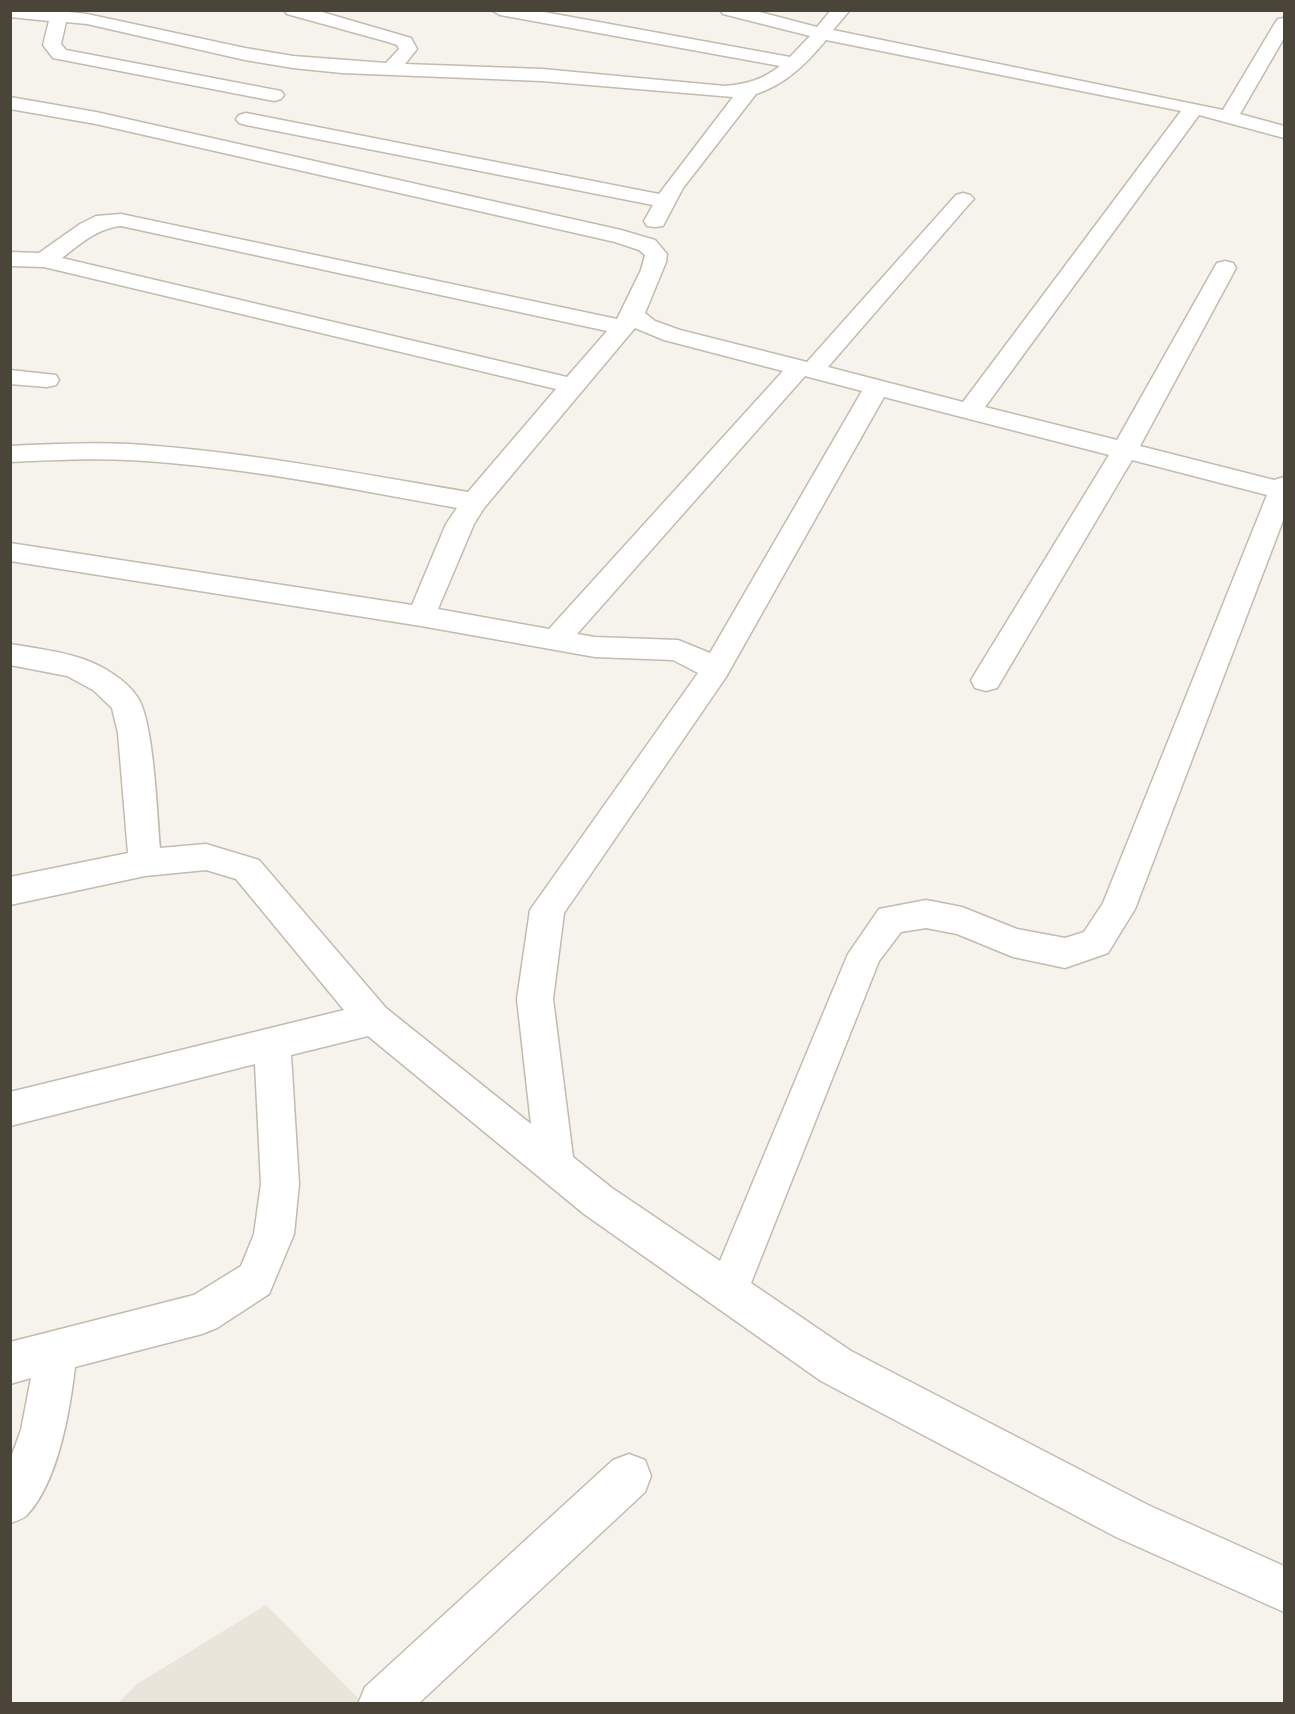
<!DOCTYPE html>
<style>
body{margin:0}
#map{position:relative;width:1295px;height:1714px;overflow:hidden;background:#f6f3ec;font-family:"Work Sans",sans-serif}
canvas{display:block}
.frame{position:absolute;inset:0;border:12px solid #4b4439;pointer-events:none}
</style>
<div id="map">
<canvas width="1295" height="1714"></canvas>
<div class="frame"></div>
</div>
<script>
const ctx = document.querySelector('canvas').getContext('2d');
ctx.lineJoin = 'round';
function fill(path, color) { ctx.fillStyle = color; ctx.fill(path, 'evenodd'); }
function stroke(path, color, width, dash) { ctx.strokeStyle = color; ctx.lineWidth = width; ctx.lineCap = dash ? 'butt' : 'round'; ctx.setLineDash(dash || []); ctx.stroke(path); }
const residential = new Path2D(`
 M266,1605L363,1703L117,1704L137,1684Z`);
const minor = new Path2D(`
 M10,10L59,11L87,14L245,48L293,56L386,63L399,49L397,45L388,42L287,14L284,10H315L411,38L417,49L405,64L542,69L725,86C747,84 762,80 780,66L500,15L491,10H533L790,57L810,36L723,14L720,10H752L817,27L831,10H850L833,30L1223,110L1275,23L1278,19L1284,18V38L1240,114L1284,126V138L1199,115L985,407L1117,440L1214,268L1217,263L1225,261L1233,263L1236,268L1140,446L1274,480L1284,477V518L1135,909L1108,953L1065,968L1013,957L957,934L926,928L901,932L879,961L751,1283L851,1351L1148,1505L1284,1566V1612L1116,1537L821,1381L584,1214L368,1036L291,1055L299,1184L294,1234L269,1294L217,1328L202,1334L75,1367C70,1410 58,1482 27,1515C23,1519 16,1521 10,1523V1460L21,1430L31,1378L10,1384V1342L194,1295L241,1266L254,1234L261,1184L255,1064L10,1126V1092L344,1010L236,879L206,870L145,876L10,905V877L128,853L118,733L112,708L93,690L67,676L10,665V644C34,648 60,651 83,659C103,666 127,680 138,698C154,723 157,815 160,848L206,844L259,860L386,1008L531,1124L517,999L530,910L698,673L673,660L595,657L421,626L10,561V543L412,605L446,524L457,508C348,488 239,466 129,460C89,458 50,460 10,462V446C50,444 90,442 129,444C243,451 355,473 468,492L556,389L44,267L10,266V252L39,253L80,224L96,216L121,214L617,319L641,270L645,255L639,250L615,242L96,124L10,109V97L96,112L621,230L655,240L667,254L666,262L645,313L655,321L680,330L807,362L956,195L963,193L970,195L974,199L970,203L828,367L963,402L1181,111L826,40C806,64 786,84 756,94L683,188L663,226L655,227L647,226L644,221L653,205L246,125L239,123L236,119L239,115L246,113L659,194L733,97L542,81L342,73L293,68L245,60L87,24L66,22L61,44L66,50L281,91L284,95L281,99L274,101L53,58L43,45L49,21L10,17ZM121,226L607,331L567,377L62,258C80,244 98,228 121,226ZM635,328L664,340L783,371L549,629L438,609L474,524L484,508ZM805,376L862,391L710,653L678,640L595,637L577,634ZM884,397L1109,455L971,680L975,688L986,691L997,688L1132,460L1267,495L1103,903L1084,932L1065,938L1017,929L962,907L926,900L879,909L848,954L720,1261L612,1188L573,1157L553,999L564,913L726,677Z
 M10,370L56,375L59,380L56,385L47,387L10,384Z
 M629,1454L645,1460L651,1476L645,1492L418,1704H358L365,1687L613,1460Z`);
fill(residential, '#eae5da');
stroke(minor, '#c2bbae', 3);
fill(minor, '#fff');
</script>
